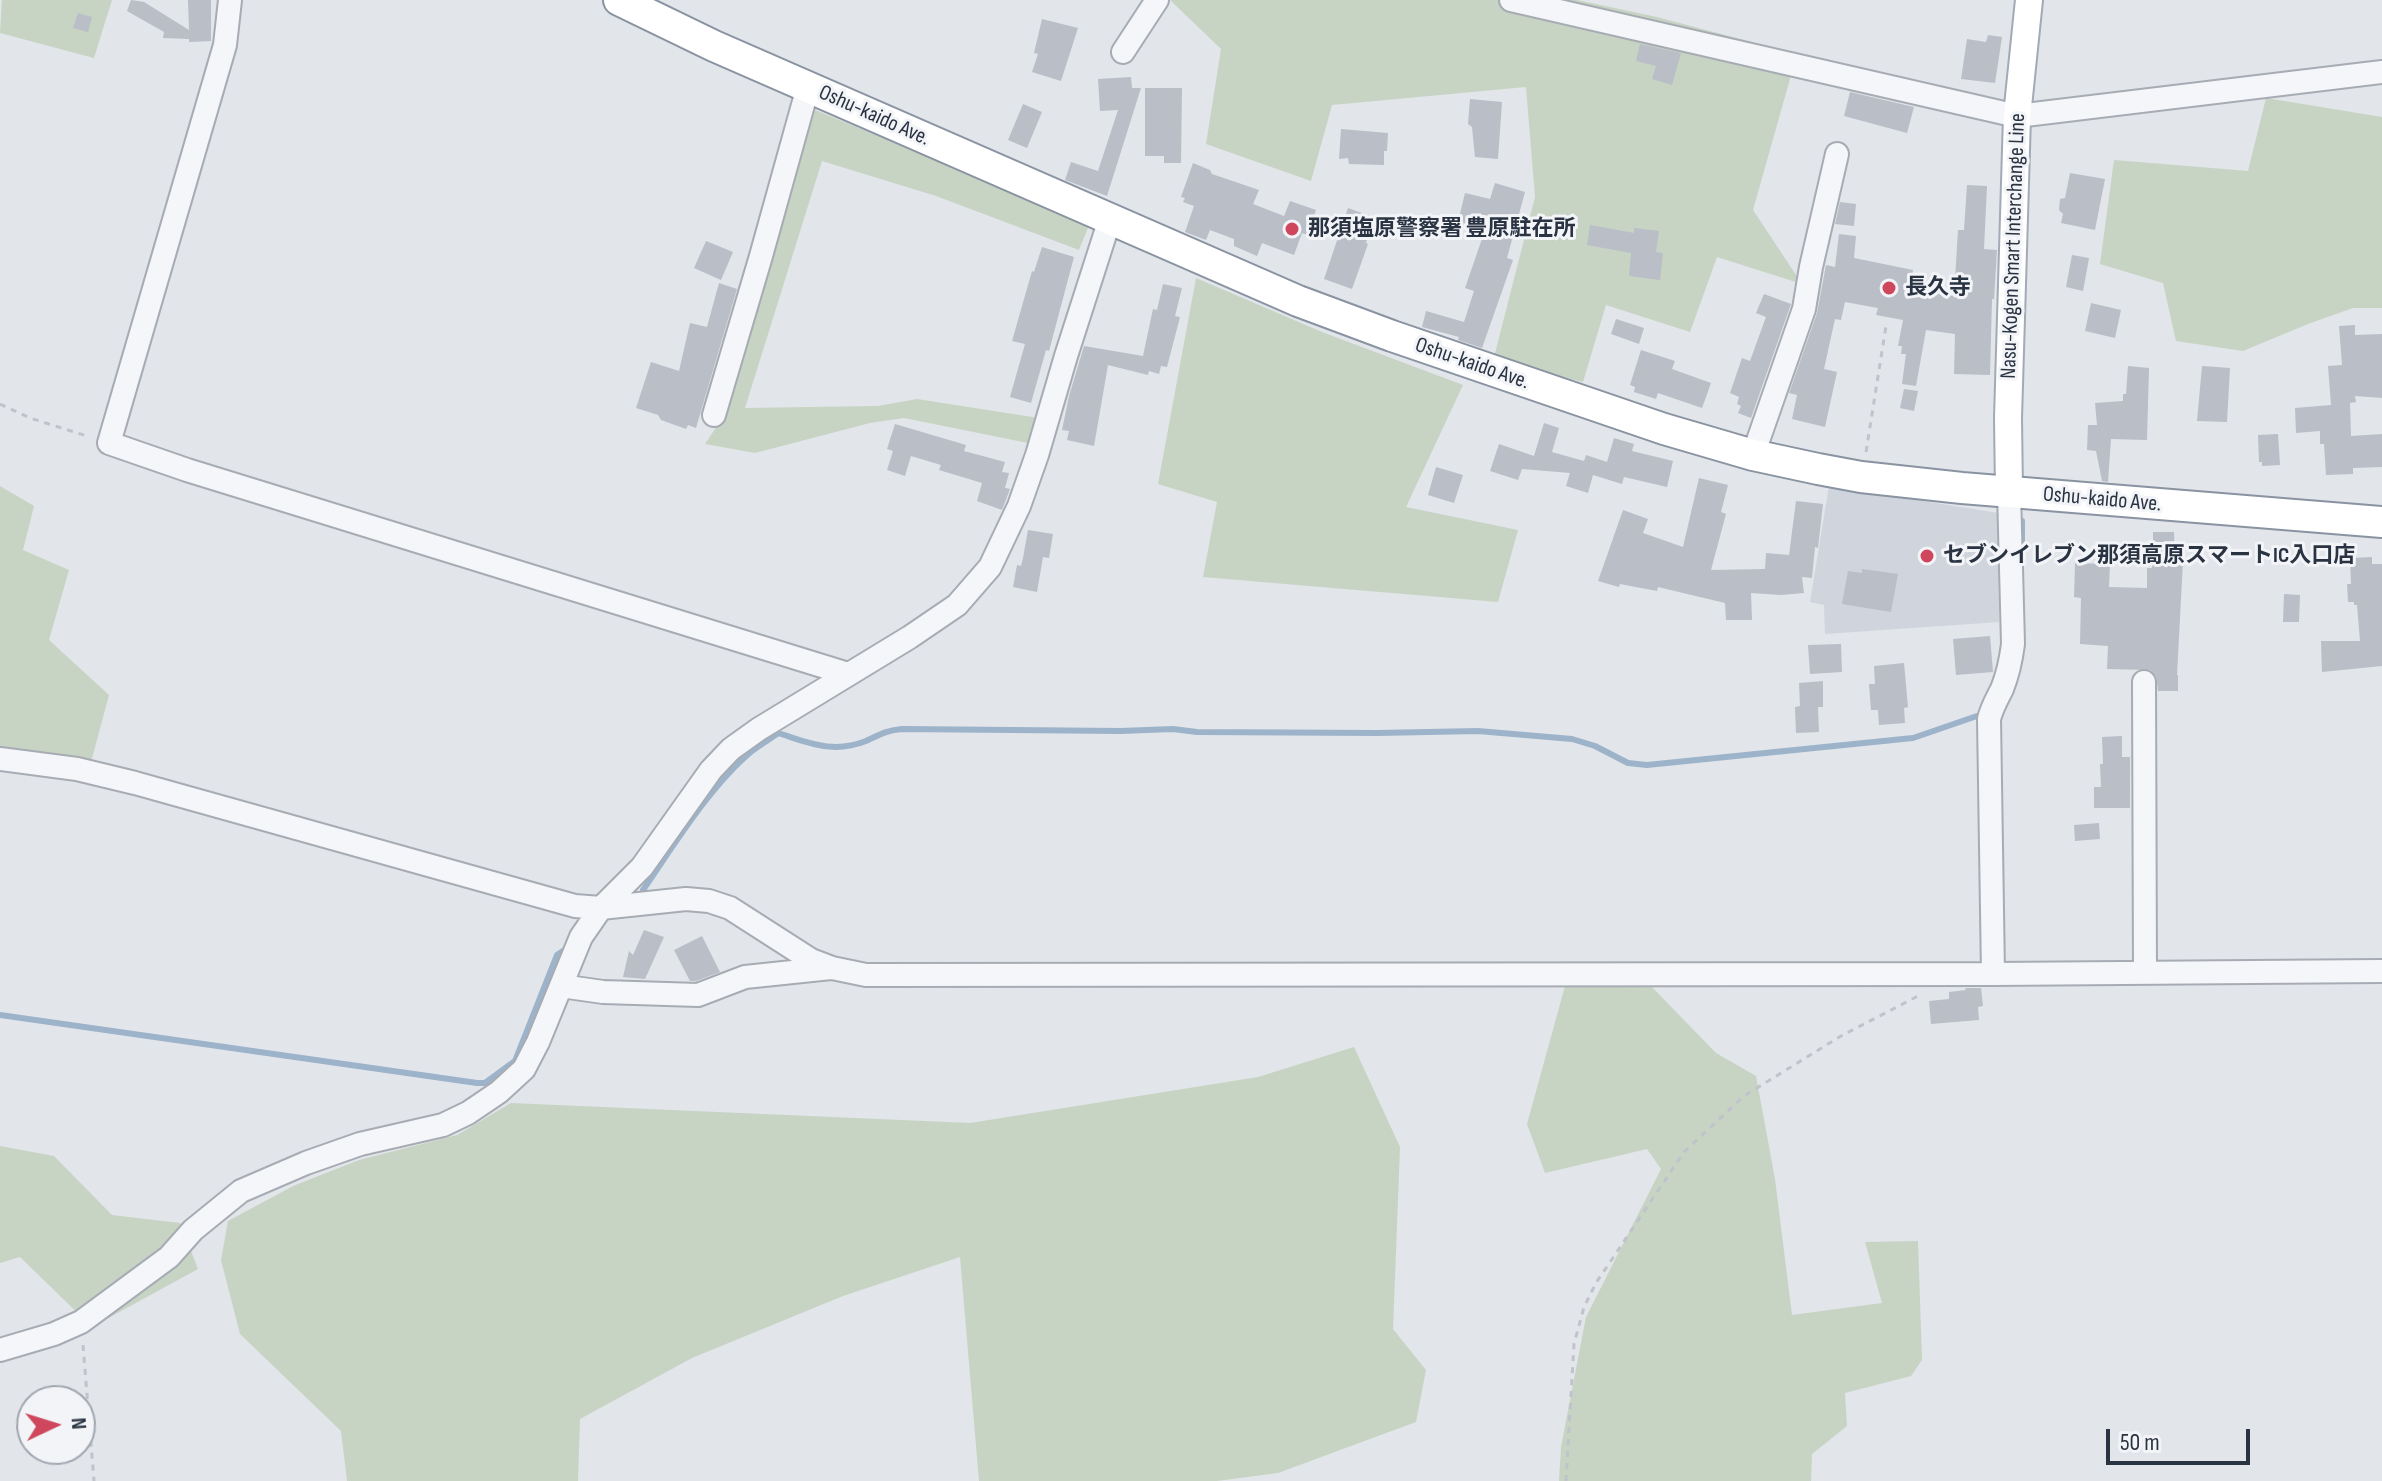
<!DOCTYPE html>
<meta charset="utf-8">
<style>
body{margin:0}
#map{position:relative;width:2382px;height:1481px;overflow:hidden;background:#e2e5ea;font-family:"Sofia Sans Condensed",sans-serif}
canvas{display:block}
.north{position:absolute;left:16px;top:1385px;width:80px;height:80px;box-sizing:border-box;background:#f2f4f8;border:2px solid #a2a7af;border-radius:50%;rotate:86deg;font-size:22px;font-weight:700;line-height:32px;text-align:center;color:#2a3342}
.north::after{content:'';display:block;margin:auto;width:28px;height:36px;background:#cf475c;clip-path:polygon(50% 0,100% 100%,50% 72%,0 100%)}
.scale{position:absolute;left:2106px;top:1429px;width:144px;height:36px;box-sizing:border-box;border:4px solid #2a3342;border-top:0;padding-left:10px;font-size:24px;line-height:28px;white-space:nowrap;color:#2a3342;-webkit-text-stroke:6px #f2f4f8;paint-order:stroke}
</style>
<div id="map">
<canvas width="2382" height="1481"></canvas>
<div class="north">N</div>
<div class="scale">50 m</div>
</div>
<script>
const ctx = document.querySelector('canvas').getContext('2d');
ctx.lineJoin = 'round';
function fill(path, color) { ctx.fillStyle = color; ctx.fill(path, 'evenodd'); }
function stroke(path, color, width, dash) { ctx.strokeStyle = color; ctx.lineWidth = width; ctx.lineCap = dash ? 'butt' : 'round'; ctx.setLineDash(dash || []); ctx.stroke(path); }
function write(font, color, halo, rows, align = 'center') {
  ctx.font = font + ' "Sofia Sans Condensed","Noto Sans JP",sans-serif'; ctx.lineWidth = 6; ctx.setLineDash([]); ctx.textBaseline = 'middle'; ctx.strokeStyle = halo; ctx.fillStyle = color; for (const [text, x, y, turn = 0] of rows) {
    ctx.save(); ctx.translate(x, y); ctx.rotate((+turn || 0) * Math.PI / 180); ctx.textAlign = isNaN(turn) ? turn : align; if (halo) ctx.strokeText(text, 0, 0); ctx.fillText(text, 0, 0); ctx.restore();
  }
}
const built = new Path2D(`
 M1829,486L1998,513L1999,622L1825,634L1824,605L1810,602Z`);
const green = new Path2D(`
 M2,0H112L94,58L0,33Z
 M1170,0H1577L1657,17L1797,54L1753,210L1802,284L1717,257L1690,332L1606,305L1583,382L1493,361L1535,197L1526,87L1332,105L1311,181L1206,144L1221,49Z
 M2266,98L2382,117V308H2353L2308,324L2243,351L2176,341L2163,283L2100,264L2114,160L2248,171Z
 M803,105L1090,223L1079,250L936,196L822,161L745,408L878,406L917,399L1039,418L1033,444L904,418L870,423L755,453L705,444L717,426Z
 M1196,278L1322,332L1463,385L1406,507L1518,530L1498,602L1203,577L1217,502L1158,484Z
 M0,486L34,506L23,550L69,570L49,640L109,695L91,762L0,750Z
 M1647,982L1716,1053L1756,1076L1775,1179L1792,1315L1882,1303L1865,1242L1918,1241L1922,1360L1911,1376L1845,1393L1847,1426L1812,1454L1811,1481H1559L1561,1447L1586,1317L1661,1169L1647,1149L1545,1173L1527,1124L1565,986Z
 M1354,1047L1400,1147L1393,1329L1426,1370L1416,1422L1278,1473L1217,1481H979L960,1257L843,1296L692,1358L580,1419L578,1481H347L341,1431L240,1334L221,1260L228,1221L293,1186L359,1160L457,1135L511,1103L970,1123L1258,1077Z
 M0,1146L54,1156L112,1215L180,1223L198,1269L92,1327L20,1257L0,1263Z`);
const stream = new Path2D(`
 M2022,562V521
 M643,890C674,845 710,786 752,751C760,745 770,739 778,733C810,743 833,754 866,741C879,735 887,730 902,729L1121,731L1173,729L1197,732L1377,733L1478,731L1572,739L1595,746L1628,763L1647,765L1913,738L1977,716
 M0,1015L477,1083H485L515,1061L557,955L569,947`);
const building = new Path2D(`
 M131,0L144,2L189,30L188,0H211V41L189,42V39L163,38L164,32L127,11Z
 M78,13L92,17L88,32L73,28Z
 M1042,19L1078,28L1061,81L1032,72L1038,54L1034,53Z
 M1988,35L2002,37L1995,83L1961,79L1967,39L1986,42Z
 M1640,44L1681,53L1672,85L1652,79L1656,66L1636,61Z
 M1131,77L1132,88H1141L1107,196L1065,180L1071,162L1098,171L1118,110L1100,111L1098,79Z
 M1145,88H1182L1181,163H1164V156H1145Z
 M1850,92L1914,107L1907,133L1844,116Z
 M1470,99L1502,102L1498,159L1475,157L1472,127L1468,124Z
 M1023,104L1042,112L1027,148L1008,140Z
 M1341,129L1388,133L1387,151H1384V165L1349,164L1348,158L1339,159Z
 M1193,163L1210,170L1212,174L1259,190L1253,204L1284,216L1290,201L1316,210L1307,235L1302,233L1294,255L1262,243L1257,256L1234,246V239L1210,230L1206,240L1185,232L1194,206L1183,202L1185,198L1181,197Z
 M2070,173L2105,179L2095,230L2061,223L2063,214L2059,210L2060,199L2065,198Z
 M1495,183L1525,192L1507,258L1513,260L1482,348L1458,340L1459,337L1422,327L1426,311L1464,322L1474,291L1465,288L1484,233L1457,226L1465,193L1490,199Z
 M1967,185L1987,186L1984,249L1997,250L1994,299H1992L1990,375L1954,374L1955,334L1926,330L1916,386L1902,384L1906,354H1901L1902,346H1898L1903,320L1876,315L1878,308L1845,302L1841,320L1835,319L1824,369L1837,372L1825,427L1792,419L1797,395L1789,393L1817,313L1826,265L1835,267L1839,234L1856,236L1854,258L1913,270L1910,290L1954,296L1958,230H1964Z
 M1840,202L1856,204L1854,226L1835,224Z
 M1348,208L1370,216L1368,222L1372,223L1366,243L1368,244L1352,289L1324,279Z
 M1590,225L1634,233V228L1659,231L1656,252L1663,253L1660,280L1629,276L1631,253L1587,245Z
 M706,241L733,252L721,280L694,268Z
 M1042,247L1074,257L1049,351L1046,350L1031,403L1010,397L1025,344L1012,341L1032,271L1034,272Z
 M2072,255L2089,258L2083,291L2066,287Z
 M719,283L737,289L696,428L688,425L686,429L661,420L658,415L636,408L651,362L679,371L690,323L707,327Z
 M1163,284L1182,288L1175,316L1180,317L1167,367L1161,366L1159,374L1149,371L1148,375L1108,365L1094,446L1067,440L1069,431L1062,430L1069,396L1084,346L1143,356L1153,309L1157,310Z
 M1764,294L1791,304L1751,418L1738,413L1741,406L1737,404L1739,397L1730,393L1742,358L1750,361L1766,317L1756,313Z
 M2091,303L2121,310L2115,338L2085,331Z
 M1616,319L1644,328L1639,344L1611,334Z
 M2355,325V335L2382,334V398L2355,396L2356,402L2350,403L2351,436L2382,434V467L2353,468V474L2326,475L2324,444H2320V431L2296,433L2295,408L2331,405L2328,366L2342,365L2339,326Z
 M1641,350L1675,361L1672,369L1711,383L1702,408L1658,393L1656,399L1634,392L1635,387L1630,385Z
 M2128,366L2149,368L2147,440L2111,439L2108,482L2102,481L2096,451L2087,450L2088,425H2097L2095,403L2123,401V394H2126Z
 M2202,366L2230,368L2227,422L2197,421Z
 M1904,389L1918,391L1914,411L1900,408Z
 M1544,423L1559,428L1552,452L1584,461L1586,455L1607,462L1614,438L1634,444L1632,451L1673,461L1667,487L1624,477L1622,484L1593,475L1588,493L1566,486L1570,473L1522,469L1518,480L1490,471L1499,444L1534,456Z
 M895,424L966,445L964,451L1005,462L1002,472L1009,473L1005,488L1010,489L1002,510L977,501L982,483L939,470L941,465L911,456L905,476L887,470L893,451L887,449Z
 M2278,434L2280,465L2262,466V462H2259L2258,435Z
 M1436,467L1463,475L1454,503L1428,495Z
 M1699,478L1728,485L1721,512L1726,514L1711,570L1765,569L1766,553L1789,555L1796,501L1823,504L1818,548L1815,547L1812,578L1802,577L1804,593L1781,595L1751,593L1752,620H1726L1725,603L1658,587L1657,591L1620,584L1619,587L1598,581L1623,510L1648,519L1643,533L1683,547Z
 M1028,530L1053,534L1049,558L1043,557L1037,592L1013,587L1017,565L1021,566L1023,558Z
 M2153,532H2174L2175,560L2183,561L2177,675H2178V691H2158L2156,676L2150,670L2107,669L2108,646L2080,644L2081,598L2074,597L2075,563L2110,564L2109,587L2147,588V568H2152L2153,560Z
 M2372,557V564H2382V666L2322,672L2321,641H2360L2357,605H2354V602H2348L2347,584H2351L2350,558Z
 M1862,569L1898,574L1891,612L1842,604L1848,571L1862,573Z
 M2284,594L2300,595L2299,622H2283Z
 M1990,636L1993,672L1956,675L1953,639Z
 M1841,644L1842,672L1810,674L1808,645Z
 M1904,663L1908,707L1904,708L1905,723L1879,725L1878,710H1871L1869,684H1875L1874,666Z
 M1823,681V707H1818L1819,732L1796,733L1795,707L1800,706L1799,683Z
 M2122,736V757H2130V808H2094V787H2101L2100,764H2103L2102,737Z
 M2099,823L2100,839L2075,841L2074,825Z
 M644,930L664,937L645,979L623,977L629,951L633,955Z
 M702,936L720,972L696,981H690L674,950Z
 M1965,988H1981L1983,1006L1978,1007L1979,1020L1931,1024L1929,1001L1949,999V992L1966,990Z`);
const path = new Path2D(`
 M0,404L30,418L90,437
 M1866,452L1886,326
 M83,1345L94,1481
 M1566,1481L1574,1344L1584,1307L1596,1283L1684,1152L1744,1096L1841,1036L1918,996`);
const minor = new Path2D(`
 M230,0L225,45L109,443L187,470L848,674
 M1511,0L2017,116L2382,72
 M1123,52L1157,0
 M714,415L761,256L808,87
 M1753,455L1804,309L1811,267L1837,154
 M2144,682L2145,973
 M0,759L77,769L135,783L575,906L601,908L686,899L709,901L730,908L811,960L832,968L866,975L1993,974L2382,971
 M1993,974L1989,719C1992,707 1997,699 2002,689C2008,674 2011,660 2013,644L2009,492
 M561,986L603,992L698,995L745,977L831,968
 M0,1350L54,1334L81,1322L169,1257L193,1230L241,1191L306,1163L360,1144L443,1125L468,1113L499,1092L524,1069L538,1042L581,937L601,908L642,867L711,770L731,749L759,729L910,637L957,605L990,567L1019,506L1037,455L1066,356L1110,219`);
const major = new Path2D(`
 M2009,492L2008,418L2017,116L2029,0`);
const highway = new Path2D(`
 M619,0L714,46L1298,301L1392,336L1664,429L1753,455L1818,469L1861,477L1962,488L2382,522`);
const markers = [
 [1292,229,8,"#cf475c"],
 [1889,288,8,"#cf475c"],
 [1927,556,8,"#cf475c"]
];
const streetNames = [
 ["Oshu-kaido Ave.",874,116,24],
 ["Nasu-Kogen Smart Interchange Line",2014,246,-88],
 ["Oshu-kaido Ave.",1472,364,19],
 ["Oshu-kaido Ave.",2102,500,5]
];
const poiNames = [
 ["那須塩原警察署 豊原駐在所",1308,229],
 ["長久寺",1905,288],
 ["セブンイレブン那須高原スマートIC入口店",1943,556]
];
fill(built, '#d0d4dc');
fill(green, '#c7d4c3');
stroke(stream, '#9db3ca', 6);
fill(building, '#b9bec7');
stroke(minor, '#a7acb4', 26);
stroke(major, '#a1aab6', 30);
stroke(highway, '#8993a1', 34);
stroke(path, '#c0c3c9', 3, [6, 6]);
stroke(minor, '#f5f6f9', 22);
stroke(major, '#fff', 26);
stroke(highway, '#fff', 30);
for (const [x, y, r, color] of markers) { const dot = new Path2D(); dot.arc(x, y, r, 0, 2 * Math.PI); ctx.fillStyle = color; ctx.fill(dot); stroke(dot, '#f2f4f8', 3); }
write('22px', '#2a3342', '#f2f4f8', streetNames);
write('bold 22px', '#2a3342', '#f2f4f8', poiNames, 'left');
</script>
